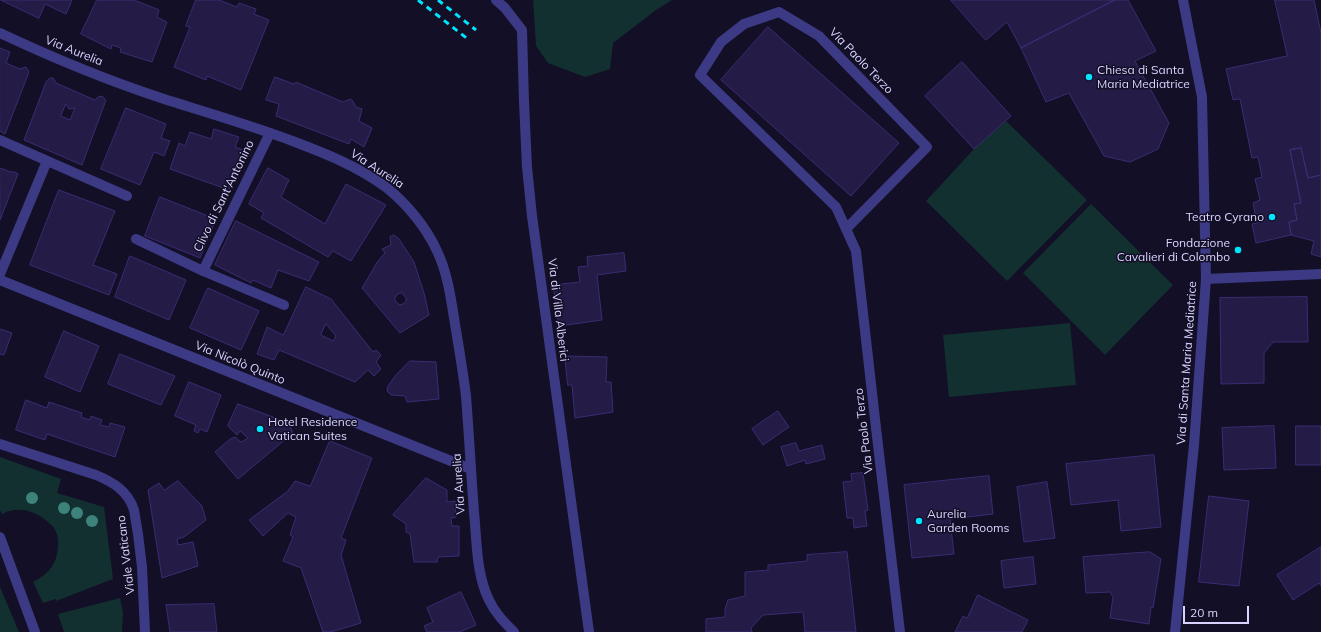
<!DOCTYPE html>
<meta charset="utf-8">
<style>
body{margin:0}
#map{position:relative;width:1321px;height:632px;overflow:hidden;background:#130f26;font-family:Mulish,sans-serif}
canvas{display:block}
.scale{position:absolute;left:1183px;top:606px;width:66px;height:18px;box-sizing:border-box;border:2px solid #d9d4ff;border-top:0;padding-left:5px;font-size:12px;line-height:14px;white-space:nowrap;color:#d9d4ff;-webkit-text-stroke:3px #130f26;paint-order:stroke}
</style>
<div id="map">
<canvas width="1321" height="632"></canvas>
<div class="scale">20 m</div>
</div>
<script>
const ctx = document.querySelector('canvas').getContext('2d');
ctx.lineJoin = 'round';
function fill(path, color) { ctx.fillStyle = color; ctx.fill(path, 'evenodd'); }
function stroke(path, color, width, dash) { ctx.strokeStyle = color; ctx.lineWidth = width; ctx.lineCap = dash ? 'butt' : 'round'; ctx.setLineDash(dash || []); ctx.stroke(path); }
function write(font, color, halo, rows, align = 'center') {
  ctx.font = font + ' Mulish,sans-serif'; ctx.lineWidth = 3; ctx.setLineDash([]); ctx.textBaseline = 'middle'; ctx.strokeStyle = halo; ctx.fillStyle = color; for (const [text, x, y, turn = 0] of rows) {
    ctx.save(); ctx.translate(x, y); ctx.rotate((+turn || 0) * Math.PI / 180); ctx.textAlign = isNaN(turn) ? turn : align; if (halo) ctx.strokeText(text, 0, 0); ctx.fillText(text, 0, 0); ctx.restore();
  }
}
const green = new Path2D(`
 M533,0H672L656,10L613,43L610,69L585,77L548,63L536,46Z
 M1006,121L1087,200L1007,281L926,201L974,149Z
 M1091,204L1173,285L1105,355L1023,273Z
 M1070,323L1076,385L949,397L943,335Z
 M0,457L61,479L57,493L104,507L113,579L56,601V599L43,603L33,582C50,573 58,563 58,543C58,538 57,532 54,528C53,526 50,524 48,522C34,510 18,506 2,514L0,510Z
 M0,587L19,632H0Z
 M120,598L123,613L122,632H64L58,614Z`);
const building = new Path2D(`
 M1,0H72L66,14L45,4L39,18Z
 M97,0H134L159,10L157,17L167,22L152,62L120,52L121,48L112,45L111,49L81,34Z
 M196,0H219L237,7L239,3L256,9L254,14L269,20L241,90L207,76L206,80L174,67L190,27L186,26Z
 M951,0H1115L1021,48L1007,22L986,40Z
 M1115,0H1128L1156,51L1135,61L1169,123L1158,149L1130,162L1104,156L1069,93L1046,102L1021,48Z
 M1275,0H1314L1321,33V175L1308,178L1301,148L1290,150L1301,203L1294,204L1297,220L1289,222L1291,235L1256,243L1252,224L1257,223L1253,203L1260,200L1255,179L1262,177L1258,157L1252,158L1240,99L1233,100L1226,69L1287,56Z
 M768,27L899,143L851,196L721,80Z
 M0,48L10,52L6,63L20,69L26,67L29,72L5,134L0,131Z
 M962,62L1011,116L974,149L925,96Z
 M275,77L294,84L296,82L343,102L350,99L352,100L356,107L362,109L359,121L372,128L364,147L351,139L349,144L276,116L279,104L266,100Z
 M50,78H53L56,83L95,100L98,97L102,96L106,100L82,165L24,140L46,82ZM66,104L69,109L75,108L70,120L61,116Z
 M126,108L166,124L161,138L170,141L164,156L154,152L140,185L101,169Z
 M214,129L239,137L235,147L243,150L229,190L170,169L179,143L185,146L190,132L211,139Z
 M1301,148L1308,178L1321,175V257L1311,254L1314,241L1291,235L1289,222L1297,220L1294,204L1301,203L1290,150Z
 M0,168L11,172H15L18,174L0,220Z
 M268,168L289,180L281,197L325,224L346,184L386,205L351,261L333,251L328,257L261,218L264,213L249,204Z
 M59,190L115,211L93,265L117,274L109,295L30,265Z
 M160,197L216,219L200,258L145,236Z
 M236,221L319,262L309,281L278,270L271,288L253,280L251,283L215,265Z
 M394,235L399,239L414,262L424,293L429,315L400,333L362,288L378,261L385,253L382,249L391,245L390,237ZM402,293L406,298V302L403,304L400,305L397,303L395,300V297L398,294Z
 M624,253L626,271L597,275L602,320L559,326L553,285L580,282L578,267L588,266L587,257Z
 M130,256L186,280L169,320L115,297Z
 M306,287L331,299L373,352L376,350L381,355L376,362L381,369L374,376L368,370L355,382L279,350L274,360L257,354L267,327L283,335ZM326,324L336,336L333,341L321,335Z
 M208,288L259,311L241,350L190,328Z
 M1307,297L1308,342H1273L1264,353V383L1221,384L1220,298Z
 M0,329L12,333L4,355L0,354Z
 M64,331L99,346L80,392L45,377Z
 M120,354L175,376L161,405L108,384Z
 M565,356L607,357L606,382H611L613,412L575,418L572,385H568Z
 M410,361L436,362L439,399L407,402L405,396L391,395L387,391L388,386L396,375Z
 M189,382L221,395L207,432L200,429L198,433L194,431L196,425L175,416Z
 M26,400L47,408L49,402L82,413L81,417L90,420L91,416L102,420L100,425L109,427L110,423L125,427L115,457L47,434L45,440L16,430Z
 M238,404L289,423L293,433L238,479L215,452L230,439L235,437L241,442L248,438L240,431L237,435L228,426Z
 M778,411L789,427L763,445L752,429Z
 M1274,426L1276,468L1224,470L1222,428Z
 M1296,426H1321V465H1296Z
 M330,441L372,458L341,538L346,540L341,555L361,623L331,632H323L301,568L283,561L293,537L290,535L296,517L288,513L263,536L249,520L288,491L295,481L310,486Z
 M796,443L799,451L822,445L825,459L806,464L805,460L787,466L781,447Z
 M1154,455L1161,527L1121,531L1118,500L1071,505L1066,464Z
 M863,473L868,510L865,511L867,526L854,528L853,518H847L843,482L852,481L851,474Z
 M989,476L993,514L950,519L954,554L912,558L904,485Z
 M426,478L447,490V502L455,501L456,517L451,518L452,526H459V556L438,557L437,562H414L410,534L406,532V524L393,515Z
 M178,481L202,506L206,520L184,537L177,539L178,545L193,542L198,566L162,578L148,490L159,483L164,490Z
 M1047,482L1055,538L1024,542L1017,487Z
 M1209,496L1249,501L1239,586L1199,582Z
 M1321,547V586L1319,583L1293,600L1277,575Z
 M847,552L856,632H805L803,612L763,615L751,628L752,632H706V619L725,617V609L728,600L745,596V572L768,570V565L807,561V555Z
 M1150,552L1161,559L1153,608L1151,607L1149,624L1110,618L1113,597L1110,592L1086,593L1083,557Z
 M1033,557L1036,584L1004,588L1001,561Z
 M461,592L476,625L460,632H427L424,626L433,622L427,608Z
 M978,595L1028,620L1022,632H955L963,616L967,618Z
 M214,604L217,632H170L166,605Z`);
const service = new Path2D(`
 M0,140L127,196
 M846,229L927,147L819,36L779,12L744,24L721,42L700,75L836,207L856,251L876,428
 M136,239L203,271L284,305
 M203,271L270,133
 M0,274L47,161
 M1206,279L1321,274`);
const minor = new Path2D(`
 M496,0L505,8L522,30L524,102L527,167L532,216L589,632
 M0,280L471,469
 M876,428L900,632
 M0,537L35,632
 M1175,632L1194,445L1206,279L1202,97L1183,0`);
const tertiary = new Path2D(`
 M0,33C51,57 104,79 158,97C204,112 250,125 295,142C327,154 359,167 387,188C407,204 426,227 437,251C448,274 451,299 455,324C459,348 463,372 466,396C469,434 471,473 474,512C477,541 476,574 489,600C495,613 504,622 514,632
 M0,444L96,475C113,482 128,491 134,510L138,534L142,567L145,632`);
const rail = new Path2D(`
 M418,0L469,40
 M438,0L476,30`);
const trees = [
 [32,498],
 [64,508],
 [77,513],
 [92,521]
];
const markers = [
 [1089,77,4,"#00e5ff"],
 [1272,217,4,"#00e5ff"],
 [1238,250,4,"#00e5ff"],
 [260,429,4,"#00e5ff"],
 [919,521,4,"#00e5ff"]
];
const streetNames = [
 ["Via Aurelia",74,51,22],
 ["Via Paolo Terzo",861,61,46],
 ["Via Aurelia",377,169,33],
 ["Clivo di Sant'Antonino",224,196,-64],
 ["Via di Villa Alberici",558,310,83],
 ["Via Nicolò Quinto",240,363,22],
 ["Via di Santa Maria Mediatrice",1187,363,-86],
 ["Via Paolo Terzo",864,431,-97],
 ["Via Aurelia",459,484,-94],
 ["Viale Vaticano",126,555,-97]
];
const poiNames = [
 ["Chiesa di Santa",1097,70],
 ["Maria Mediatrice",1097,84],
 ["Teatro Cyrano",1264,217,"right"],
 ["Fondazione",1230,243,"right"],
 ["Cavalieri di Colombo",1230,257,"right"],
 ["Hotel Residence",268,422],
 ["Vatican Suites",268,436],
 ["Aurelia",927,514],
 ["Garden Rooms",927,528]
];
fill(green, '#12302f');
fill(building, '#241b47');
stroke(building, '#3b2d73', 1);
stroke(service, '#3d3a85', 10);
stroke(minor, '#3d3a85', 10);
stroke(tertiary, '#3d3a85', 10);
stroke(rail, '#00e5ff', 3, [6, 5]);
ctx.fillStyle = '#3d827b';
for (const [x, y] of trees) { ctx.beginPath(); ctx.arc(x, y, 6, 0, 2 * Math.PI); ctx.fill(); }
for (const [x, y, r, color] of markers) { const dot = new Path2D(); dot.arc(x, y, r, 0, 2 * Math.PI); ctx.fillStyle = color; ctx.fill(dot); stroke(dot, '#130f26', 1.5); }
write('12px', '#d9d4ff', '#130f26', streetNames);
write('12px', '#d9d4ff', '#130f26', poiNames, 'left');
</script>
